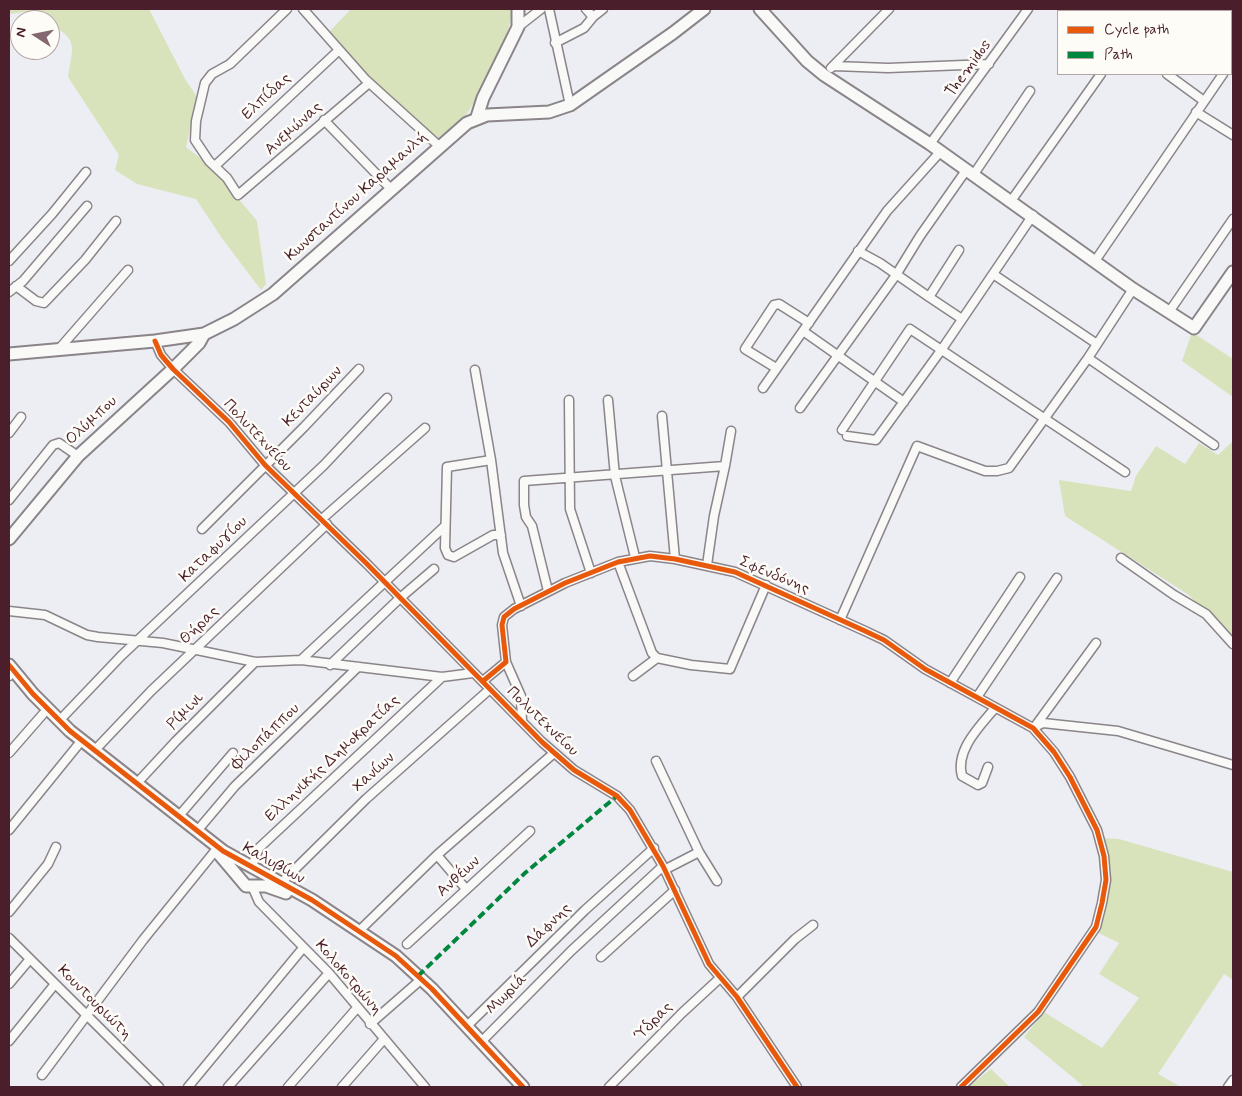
<!DOCTYPE html>
<meta charset="utf-8">
<style>
body{margin:0}
#map{position:relative;width:1242px;height:1096px;overflow:hidden;background:#eceef4;font-family:Mynerve,sans-serif}
canvas{display:block}
.frame{position:absolute;inset:0;border:10px solid #4a1f2b;pointer-events:none}
.legend{position:absolute;left:1057px;top:10px;width:175px;height:65px;box-sizing:border-box;background:#fdfcf7;border:1px solid #b5a4a5;margin:0;padding:6px 9px;list-style:none;font-size:15px;color:#4a1f2b}
.legend li{display:flex;align-items:center;gap:10px;height:25px}
.legend b{width:25px;border:1px solid #b5a4a5}
.north{position:absolute;left:10px;top:10px;width:50px;height:50px;box-sizing:border-box;background:#fdfcf7;border:1px solid #b5a4a5;border-radius:50%;rotate:281deg;font-size:14px;font-weight:700;line-height:20px;text-align:center;color:#4a1f2b}
.north::after{content:'';display:block;margin:auto;width:18px;height:22px;background:#836771;clip-path:polygon(50% 0,100% 100%,50% 72%,0 100%)}
</style>
<div id="map">
<canvas width="1242" height="1096"></canvas>
<div class="frame"></div>
<ul class="legend">
<li><b style="height:6px;background:#e8590c"></b>Cycle path</li>
<li><b style="height:6px;background:#00873e"></b>Path</li>
</ul>
<div class="north">N</div>
</div>
<script>
const ctx = document.querySelector('canvas').getContext('2d');
ctx.lineJoin = 'round';
function fill(path, color) { ctx.fillStyle = color; ctx.fill(path, 'evenodd'); }
function stroke(path, color, width, dash) { ctx.strokeStyle = color; ctx.lineWidth = width; ctx.lineCap = dash ? 'butt' : 'round'; ctx.setLineDash(dash || []); ctx.stroke(path); }
function write(font, color, halo, rows, align = 'center') {
  ctx.font = font + ' Mynerve,sans-serif'; ctx.lineWidth = 5; ctx.setLineDash([]); ctx.textBaseline = 'middle'; ctx.strokeStyle = halo; ctx.fillStyle = color; for (const [text, x, y, turn = 0] of rows) {
    ctx.save(); ctx.translate(x, y); ctx.rotate((+turn || 0) * Math.PI / 180); ctx.textAlign = isNaN(turn) ? turn : align; if (halo) ctx.strokeText(text, 0, 0); ctx.fillText(text, 0, 0); ctx.restore();
  }
}
const green = new Path2D(`
 M9,9H149L185,79L197,97L186,147L214,169L257,221L266,284L261,290L221,237L196,199L137,184L115,170L119,155L68,77C72,49 80,39 50,25V20H41L25,12L9,14Z
 M351,9H511C515,29 481,94 468,112C461,122 448,130 438,138L370,80L330,37L329,32Z
 M1192,332L1233,359V397L1182,361Z
 M1233,441V641L1189,595L1065,516L1059,480L1131,491L1136,476L1156,446L1185,464L1199,443L1218,455Z
 M1102,838L1119,839L1233,872V980L1224,974L1158,1074L1181,1087H1081L1082,1085L1024,1037L1044,1012L1102,1048L1139,998L1099,974L1119,943L1097,932L1107,900L1111,871Z
 M991,1069L1010,1087H968Z`);
const street = new Path2D(`
 M287,9L230,64L212,74L205,83L196,121L195,140L209,161L227,178L238,195L369,83
 M303,9L365,79L439,146
 M549,9L570,105
 M1143,11L1145,9
 M593,17L603,9
 M518,27L541,9
 M555,43L584,28L593,17L586,9
 M1231,63L1233,59
 M834,66L888,68L989,64
 M831,68L889,9
 M1167,74L1204,101
 M1196,112L1233,135
 M324,120L391,189
 M930,144L1028,9
 M216,165L338,51
 M974,174L1030,91
 M1011,201L1101,74
 M959,250L929,297L962,319
 M858,251L880,263L929,297
 M9,261L52,214L86,172
 M1095,261L1223,74
 M993,274L1097,344
 M16,286L36,301L44,303L85,260L116,221
 M9,292L23,281L87,206
 M1169,312L1233,219
 M803,331L904,402
 M155,341L161,355L173,369L229,422L265,465L366,563L542,742L574,770L617,796L630,810L663,866L709,964L737,997L797,1087
 M59,349L128,270
 M1088,358L1214,445
 M776,368L745,349L774,305L779,304L809,323
 M475,370L491,460
 M763,388L887,211L941,151
 M569,400L570,509L591,573
 M608,400L615,476L635,557
 M800,408L896,275L920,236L967,169
 M662,416L675,559
 M842,430L910,329L1125,472
 M9,433L21,417
 M847,436L876,440L942,349L1033,215
 M9,500L53,445L59,443L78,456
 M322,519L425,428
 M202,529L304,427L359,369
 M501,535H493L454,557L448,555L445,548L447,467L491,460L503,553L521,606
 M1121,558L1174,595L1206,614L1233,644
 M618,562L652,653L657,658
 M707,565L714,516L725,466
 M548,591L532,526L526,517L524,505V481L725,466L731,431
 M9,611L45,615L87,635L98,637L163,643L255,662L301,660L442,677L473,673
 M840,620L917,446L985,471H997L1009,468L1088,358L1133,289
 M301,660L445,526
 M506,662L521,696L522,721
 M330,665L400,598L434,569
 M9,676V675
 M633,676L657,658L691,665L730,669L766,585
 M483,681L506,662L502,625L504,617L514,609L565,583L618,562L650,556L675,559L735,572L865,631L884,640L925,669L1033,728L1054,752L1070,777L1097,830L1104,856L1106,880L1102,903L1096,927L1038,1012L961,1087
 M950,683L1020,577
 M977,697L1057,578
 M59,721L121,656L324,465L387,398
 M1036,725L1096,643
 M1033,728L1043,723L1118,731L1233,765
 M95,750L151,691L327,524
 M9,753L43,714
 M656,761L699,852
 M988,767L982,783L978,785L962,776C955,750 980,726 995,708
 M138,782L176,741L255,662
 M178,817L233,753
 M9,830L78,745
 M197,831L235,786L358,667
 M437,855L466,889
 M252,866L259,848L442,677
 M664,870L699,852L717,881
 M281,883L366,799L490,689
 M252,886L259,902L329,973L425,1087
 M9,912L48,864L56,847
 M360,930L437,855L554,753
 M9,938L159,1087
 M407,944L530,831
 M601,957L675,890
 M9,984L30,959
 M737,997L795,939L813,925
 M370,1024L417,983
 M467,1026L585,910L654,848
 M9,1041L55,984
 M481,1042L571,951L663,866
 M42,1075L143,940L215,851
 M188,1087L303,948
 M228,1087L329,973
 M288,1087L357,1008
 M342,1087L384,1039
 M609,1087L682,1013L720,978
 M1228,1087L1233,1080`);
const secondary = new Path2D(`
 M760,9L807,61L824,75L930,144L1133,289L1194,328L1233,272
 M477,117L483,98L518,27V9
 M9,354L155,341L204,334L234,319L273,294L467,123L487,115L549,112L570,105L673,33L704,9
 M9,539L78,456L173,369L199,343L204,334
 M9,665L33,694L70,731L223,851L312,900L396,956L432,989L523,1087
 M219,854L246,886H266L286,893`);
const quiet = new Path2D(`
 M418,976L525,873L617,796`);
const cycleway = new Path2D(`
 M155,341L161,355L173,369L229,422L265,465L366,563L542,742L574,770L617,796L630,810L663,866L709,964L737,997L797,1087
 M9,665L33,694L70,731L223,851L312,900L396,956L432,989L523,1087
 M483,681L506,662L502,625L504,617L514,609L565,583L618,562L650,556L675,559L735,572L865,631L884,640L925,669L1033,728L1054,752L1070,777L1097,830L1104,856L1106,880L1102,903L1096,927L1038,1012L961,1087`);
const streetNames = [
 ["Themidos",969,69,-54],
 ["Ελπίδας",267,97,-43],
 ["Ανεμώνας",294,129,-42],
 ["Κωνσταντίνου Καραμανλή",357,197,-42],
 ["Κενταύρων",313,397,-46],
 ["Ολύμπου",92,421,-43],
 ["Πολυτεχνείου",257,436,47],
 ["Καταφυγίου",214,550,-44],
 ["Σφενδόνης",774,576,23],
 ["Θήρας",200,626,-44],
 ["Ρίμινι",186,712,-46],
 ["Πολυτεχνείου",542,722,44],
 ["Φιλοπάππου",266,737,-44],
 ["Ελληνικής Δημοκρατίας",333,759,-43],
 ["Χανίων",374,773,-42],
 ["Καλυβίων",273,864,29],
 ["Ανθέων",459,877,-42],
 ["Δάφνης",549,926,-44],
 ["Κολοκοτρώνη",348,978,49],
 ["Μωριά",507,995,-45],
 ["Κουντουριώτη",94,1003,45],
 ["Ύδρας",654,1022,-46]
];
fill(green, '#d8e3bc');
stroke(street, '#8b8489', 11);
stroke(secondary, '#8b8489', 15);
stroke(street, '#f9f9f8', 8);
stroke(secondary, '#f9f9f8', 11);
stroke(quiet, '#00873e', 4, [8, 4]);
stroke(cycleway, '#e8590c', 5);
write('16px', '#4a1f2b', '#fdfcf7', streetNames);
</script>
